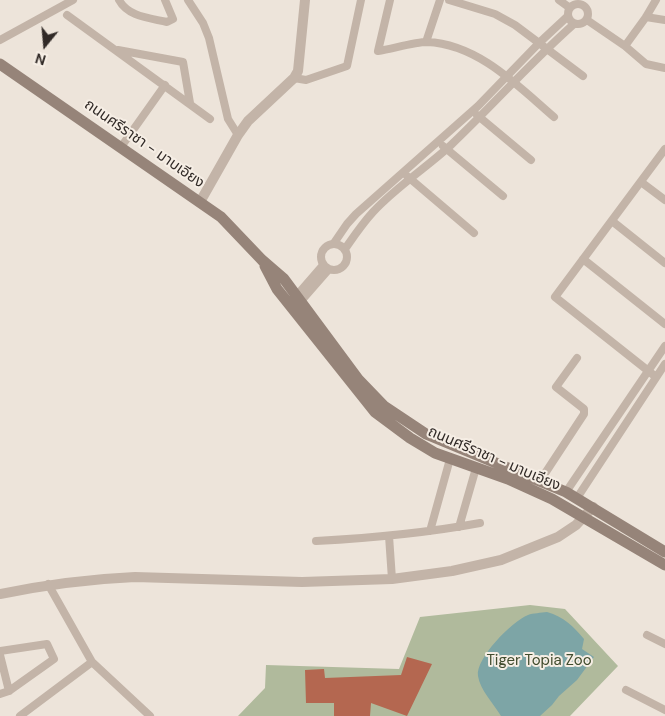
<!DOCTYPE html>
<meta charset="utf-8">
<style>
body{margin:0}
#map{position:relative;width:665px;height:716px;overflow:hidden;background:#ede4da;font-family:"DM Sans",sans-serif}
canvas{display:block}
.north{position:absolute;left:20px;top:20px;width:50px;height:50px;-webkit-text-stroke:4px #f6eee5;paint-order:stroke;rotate:197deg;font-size:14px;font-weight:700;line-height:20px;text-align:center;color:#312a27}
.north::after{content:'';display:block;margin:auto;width:18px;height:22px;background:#312a27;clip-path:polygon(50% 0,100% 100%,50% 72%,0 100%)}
</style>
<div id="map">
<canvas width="665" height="716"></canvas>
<div class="north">N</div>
</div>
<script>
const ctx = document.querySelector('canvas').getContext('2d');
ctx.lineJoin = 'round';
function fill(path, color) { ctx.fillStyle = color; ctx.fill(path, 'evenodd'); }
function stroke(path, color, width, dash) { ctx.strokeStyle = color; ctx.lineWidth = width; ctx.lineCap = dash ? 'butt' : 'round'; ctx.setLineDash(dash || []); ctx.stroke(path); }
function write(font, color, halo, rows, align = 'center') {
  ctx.font = font + ' "DM Sans","Noto Sans Thai",sans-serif'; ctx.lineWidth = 4; ctx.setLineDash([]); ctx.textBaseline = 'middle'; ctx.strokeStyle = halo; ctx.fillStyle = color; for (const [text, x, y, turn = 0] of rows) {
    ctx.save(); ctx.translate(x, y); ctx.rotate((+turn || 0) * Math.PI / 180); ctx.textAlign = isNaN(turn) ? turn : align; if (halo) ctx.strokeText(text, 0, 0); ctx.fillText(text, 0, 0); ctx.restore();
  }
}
const green = new Path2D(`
 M530,605L565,609L618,666L570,716H238L265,688L266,665L399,669L420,617Z`);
const water = new Path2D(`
 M547,612C564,617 573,626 584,639L582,649L594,657L577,680L559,696L552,705L540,716H501C494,704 480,690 478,676C475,659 512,621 528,615C533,613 541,613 547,612Z`);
const building = new Path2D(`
 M407,657L432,664L407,716L371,703L370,716H334V703H306L305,670L324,669L325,678L401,675Z`);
const minor = new Path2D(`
 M119,0C128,17 150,18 167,22L173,19L165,0
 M188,0L203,23L209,38L228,119L238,135
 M390,0L378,51C392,49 414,42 427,42C478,44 518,86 554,117
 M449,0L495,14L515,25L583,76
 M559,0L570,8
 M568 14a10 10 0 1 1 20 0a10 10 0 1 1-20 0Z
 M67,15L210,119
 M646,17L665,20
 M587,20L625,46L646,64L665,68
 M0,40L73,0
 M426,42L440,0
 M625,46L646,17L656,0
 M118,50L183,62L190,103
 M294,78L306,80L347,66L361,0
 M477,115L531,160
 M443,146L503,196
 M121,147L165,85
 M407,176L474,233
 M641,182L665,200
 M612,221L665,263
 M334,243L347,224L356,214L478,106L539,43L568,16
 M321 257a13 13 0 1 1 26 0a13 13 0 1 1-26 0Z
 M345,249C354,236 362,224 373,212C396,187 426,168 451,145C493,105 531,62 574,24
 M583,259L665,324
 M297,295L323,265
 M301,301L329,269
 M656,377L555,297L665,149
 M540,481L584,414V409L556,387L577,358
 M566,492L665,346
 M577,498L665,364
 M459,527L476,468
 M430,531L450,459
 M389,536L392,579
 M316,541C371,538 426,533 480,523
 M48,584L92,662L150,716
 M647,635L665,644
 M0,651L47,644L54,659L9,691L0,694
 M0,655L9,691
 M626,690L665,710
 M20,716L92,662`);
const tertiary = new Path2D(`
 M200,202L238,135L248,121L294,78L298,71L305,0
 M0,594C45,585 89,579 135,577L302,582L392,579L452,571L501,560L558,537L576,525L593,507`);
const secondary = new Path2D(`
 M0,64L221,217L262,260L284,279L358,379L384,406L426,434L566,492L665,552
 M265,266L277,289L375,412L410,438L435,453L508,479L552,499L665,565`);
const streetNames = [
 ["ถนนศรีราชา - มาบเอียง",144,144,35],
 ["ถนนศรีราชา - มาบเอียง",494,459,23]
];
const parkNames = [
 ["Tiger Topia Zoo",539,661]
];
fill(green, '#b0ba9c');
fill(water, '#7da5a6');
fill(building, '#b46750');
stroke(minor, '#c3b4a8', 8);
stroke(tertiary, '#c3b4a8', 10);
stroke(secondary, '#968479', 11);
write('15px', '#312a27', '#f6eee5', streetNames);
write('15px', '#414c2e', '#f6eee5', parkNames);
</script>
